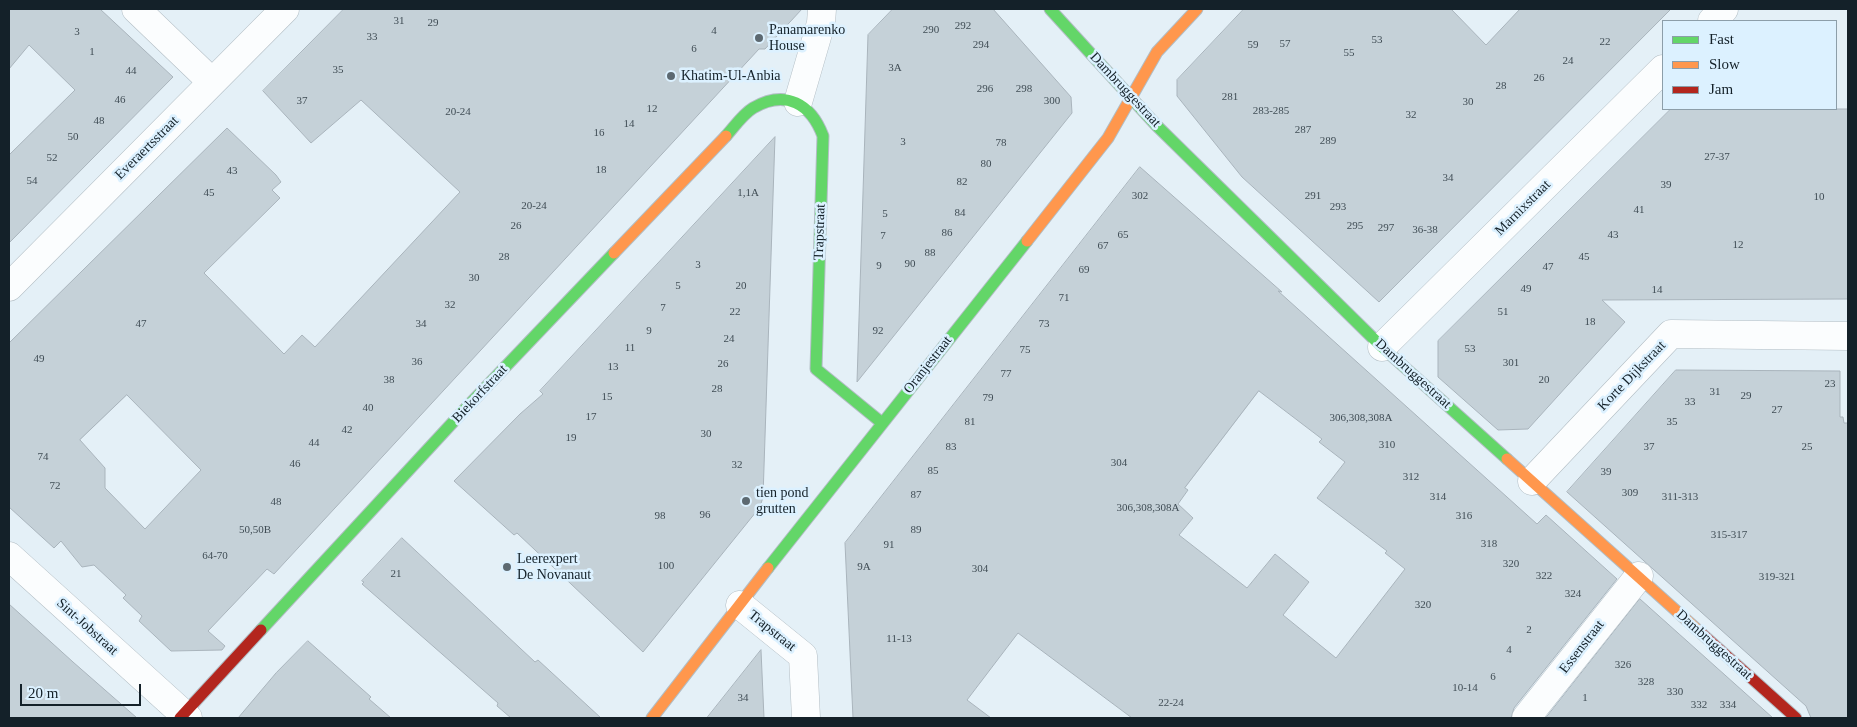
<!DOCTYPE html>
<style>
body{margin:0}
#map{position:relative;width:1857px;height:727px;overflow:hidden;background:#e4f0f7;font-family:Georgia,serif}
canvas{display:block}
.frame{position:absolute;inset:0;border:10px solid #142129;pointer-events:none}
.legend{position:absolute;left:1662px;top:20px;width:175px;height:90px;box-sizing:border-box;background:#dcf1ff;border:1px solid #8c9ea9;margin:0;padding:6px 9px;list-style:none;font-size:15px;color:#142129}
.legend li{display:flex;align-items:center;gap:10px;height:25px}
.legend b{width:25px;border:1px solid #8c9ea9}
.scale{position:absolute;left:20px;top:684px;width:121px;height:22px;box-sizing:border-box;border:2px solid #142129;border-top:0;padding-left:6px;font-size:15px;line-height:18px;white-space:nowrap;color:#142129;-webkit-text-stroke:4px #dcf1ff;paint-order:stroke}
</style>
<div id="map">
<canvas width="1857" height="727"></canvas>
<div class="frame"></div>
<ul class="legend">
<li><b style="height:6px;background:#63d668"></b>Fast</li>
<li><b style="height:6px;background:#ff974d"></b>Slow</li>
<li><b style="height:6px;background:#b3261e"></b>Jam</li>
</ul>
<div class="scale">20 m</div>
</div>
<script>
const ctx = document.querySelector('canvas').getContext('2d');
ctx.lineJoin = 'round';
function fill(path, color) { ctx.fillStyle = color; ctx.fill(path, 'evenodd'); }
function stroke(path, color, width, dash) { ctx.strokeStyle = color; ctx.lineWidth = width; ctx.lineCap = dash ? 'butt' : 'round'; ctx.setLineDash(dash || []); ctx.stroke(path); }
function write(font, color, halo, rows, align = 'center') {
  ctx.font = font + ' Georgia,serif'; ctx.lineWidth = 5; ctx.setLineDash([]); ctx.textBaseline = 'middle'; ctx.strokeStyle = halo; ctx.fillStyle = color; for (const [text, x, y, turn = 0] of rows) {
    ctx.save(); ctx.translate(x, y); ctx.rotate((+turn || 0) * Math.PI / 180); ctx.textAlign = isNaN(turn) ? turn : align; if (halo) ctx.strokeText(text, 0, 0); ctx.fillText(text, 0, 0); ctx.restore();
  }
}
const building = new Path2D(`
 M9,9H100L173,77L9,243V155L75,90L29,45L9,69Z
 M344,9H802L765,49H759L274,574L267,569L208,631L225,646L222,650L171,651L139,621L142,616L123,598L126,595L94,565L82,567L61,541L54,548L9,507V343L227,128L276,175L281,182L272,190L280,198L204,273L284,354L302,335L315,347L460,192L361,100L311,143L263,91ZM127,395L201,470L145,529L105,488V468L80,440Z
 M893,9H993L1071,97L1072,113L857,382L868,35Z
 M1244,9H1451L1486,45L1520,9H1671L1379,302L1242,177L1177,96V80Z
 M1671,109H1848V299L1602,300L1625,322L1528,429L1498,430L1438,377V341Z
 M775,137L763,497L760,507L643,652L517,533L514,535L454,481L520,414L543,394L540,391Z
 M1140,167L1282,292L1278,291L1537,524L1546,515L1617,579L1514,708L1511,718H1132L1018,633L967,700L991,718H853L845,543ZM1259,391L1322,439L1319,442L1345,462L1317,498L1387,551L1385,553L1405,569L1336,658L1283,615L1309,582L1275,554L1247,588L1179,535L1193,518L1178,504L1188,490L1185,488Z
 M1676,370L1840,371V417H1843L1844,423H1848V718H1811L1806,706L1567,492Z
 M402,538L535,662L538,660L601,718H511L497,706L498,703L362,584L364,582L362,581Z
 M1640,599L1773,718H1546Z
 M9,604L73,662L137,718H9Z
 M308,641L371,697L369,699L391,718H238L276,673Z
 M761,650L764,718H707Z`);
const street = new Path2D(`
 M136,9L212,82
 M1712,21L1724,9
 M798,102L821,23L822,9
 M9,287L285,9
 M1382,347L1663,69
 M1532,481L1671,334L1848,336
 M9,556L188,718
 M740,605L803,656L806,718
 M1526,718L1639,576`);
const fast = new Path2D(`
 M1050,9L1156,125L1382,347L1507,459
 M726,136C734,127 743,114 753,108C786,89 811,104 823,136L816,369L882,423
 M768,568L1027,241
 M261,630L467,407L614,253`);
const slow = new Path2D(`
 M1027,241L1108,138L1157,52L1197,9
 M614,253L726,136
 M1507,459L1701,633
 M652,718L768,568`);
const jam = new Path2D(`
 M1701,633L1796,718
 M180,718L261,630`);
const markers = [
 [759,38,5,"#5d6971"],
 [671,76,5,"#5d6971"],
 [746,501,5,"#5d6971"],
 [507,567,5,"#5d6971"]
];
const numberNames = [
 ["31",399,21],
 ["29",433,23],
 ["292",963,26],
 ["290",931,30],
 ["4",714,31],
 ["3",77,32],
 ["33",372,37],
 ["53",1377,40],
 ["22",1605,42],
 ["57",1285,44],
 ["294",981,45],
 ["59",1253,45],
 ["6",694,49],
 ["1",92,52],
 ["55",1349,53],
 ["24",1568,61],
 ["3A",895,68],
 ["35",338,70],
 ["44",131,71],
 ["26",1539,78],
 ["28",1501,86],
 ["296",985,89],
 ["298",1024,89],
 ["281",1230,97],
 ["46",120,100],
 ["37",302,101],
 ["300",1052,101],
 ["30",1468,102],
 ["12",652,109],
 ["283-285",1271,111],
 ["20-24",458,112],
 ["32",1411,115],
 ["48",99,121],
 ["14",629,124],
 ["287",1303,130],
 ["16",599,133],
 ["50",73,137],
 ["289",1328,141],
 ["3",903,142],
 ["78",1001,143],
 ["27-37",1717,157],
 ["52",52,158],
 ["80",986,164],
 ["18",601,170],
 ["43",232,171],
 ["34",1448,178],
 ["54",32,181],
 ["82",962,182],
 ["39",1666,185],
 ["45",209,193],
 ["1,1A",748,193],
 ["302",1140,196],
 ["291",1313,196],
 ["10",1819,197],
 ["20-24",534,206],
 ["293",1338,207],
 ["41",1639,210],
 ["84",960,213],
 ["5",885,214],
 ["26",516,226],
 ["295",1355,226],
 ["297",1386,228],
 ["36-38",1425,230],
 ["86",947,233],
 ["65",1123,235],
 ["43",1613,235],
 ["7",883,236],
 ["12",1738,245],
 ["67",1103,246],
 ["88",930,253],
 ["28",504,257],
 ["45",1584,257],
 ["90",910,264],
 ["3",698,265],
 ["9",879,266],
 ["47",1548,267],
 ["69",1084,270],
 ["30",474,278],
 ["5",678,286],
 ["20",741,286],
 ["49",1526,289],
 ["14",1657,290],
 ["71",1064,298],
 ["32",450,305],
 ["7",663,308],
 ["22",735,312],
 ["51",1503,312],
 ["18",1590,322],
 ["47",141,324],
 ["34",421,324],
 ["73",1044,324],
 ["9",649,331],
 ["92",878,331],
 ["24",729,339],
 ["11",630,348],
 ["53",1470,349],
 ["75",1025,350],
 ["49",39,359],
 ["36",417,362],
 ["301",1511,363],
 ["26",723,364],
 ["13",613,367],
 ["77",1006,374],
 ["38",389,380],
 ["20",1544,380],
 ["23",1830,384],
 ["28",717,389],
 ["31",1715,392],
 ["29",1746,396],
 ["15",607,397],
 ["79",988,398],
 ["33",1690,402],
 ["40",368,408],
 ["27",1777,410],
 ["17",591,417],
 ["306,308,308A",1361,418],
 ["81",970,422],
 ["35",1672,422],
 ["42",347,430],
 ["30",706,434],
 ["19",571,438],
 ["44",314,443],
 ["310",1387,445],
 ["83",951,447],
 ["37",1649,447],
 ["25",1807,447],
 ["74",43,457],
 ["304",1119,463],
 ["46",295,464],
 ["32",737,465],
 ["85",933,471],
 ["39",1606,472],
 ["312",1411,477],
 ["72",55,486],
 ["309",1630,493],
 ["87",916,495],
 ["314",1438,497],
 ["311-313",1680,497],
 ["48",276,502],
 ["306,308,308A",1148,508],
 ["96",705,515],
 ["98",660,516],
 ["316",1464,516],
 ["50,50B",255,530],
 ["89",916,530],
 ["315-317",1729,535],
 ["318",1489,544],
 ["91",889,545],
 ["64-70",215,556],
 ["320",1511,564],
 ["100",666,566],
 ["9A",864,567],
 ["304",980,569],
 ["21",396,574],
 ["322",1544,576],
 ["319-321",1777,577],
 ["324",1573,594],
 ["320",1423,605],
 ["2",1529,630],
 ["11-13",899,639],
 ["4",1509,650],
 ["326",1623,665],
 ["6",1493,677],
 ["328",1646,682],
 ["10-14",1465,688],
 ["330",1675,692],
 ["34",743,698],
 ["1",1585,698],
 ["22-24",1171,703],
 ["332",1699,705],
 ["334",1728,705]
];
const poiNames = [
 ["Panamarenko",769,30],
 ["House",769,46],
 ["Khatim-Ul-Anbia",681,76],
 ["tien pond",756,493],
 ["grutten",756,509],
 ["Leerexpert",517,559],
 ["De Novanaut",517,575]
];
const streetNames = [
 ["Dambruggestraat",1125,90,47],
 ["Everaertsstraat",147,148,-45],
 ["Marnixstraat",1523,208,-45],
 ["Trapstraat",820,232,-88],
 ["Oranjestraat",928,365,-52],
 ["Dambruggestraat",1413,374,42],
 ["Korte Dijkstraat",1632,376,-46],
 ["Biekorfstraat",480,394,-47],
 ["Sint-Jobstraat",87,627,42],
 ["Trapstraat",772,631,39],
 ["Dambruggestraat",1714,645,42],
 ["Essenstraat",1582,647,-52]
];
fill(building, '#c5d1d8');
stroke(building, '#a9b4bc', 1);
stroke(street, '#b2bdc4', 29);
stroke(fast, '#b2bdc4', 13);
stroke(slow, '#b2bdc4', 13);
stroke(jam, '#b2bdc4', 13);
stroke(street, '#fbfdfe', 28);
stroke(fast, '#63d668', 11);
stroke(slow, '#ff974d', 11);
stroke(jam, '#b3261e', 11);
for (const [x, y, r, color] of markers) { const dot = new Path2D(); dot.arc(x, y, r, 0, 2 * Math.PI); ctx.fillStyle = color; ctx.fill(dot); stroke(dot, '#dcf1ff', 2); }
write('11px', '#404d55', null, numberNames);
write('14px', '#142129', '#dcf1ff', poiNames, 'left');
write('14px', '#142129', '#dcf1ff', streetNames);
</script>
